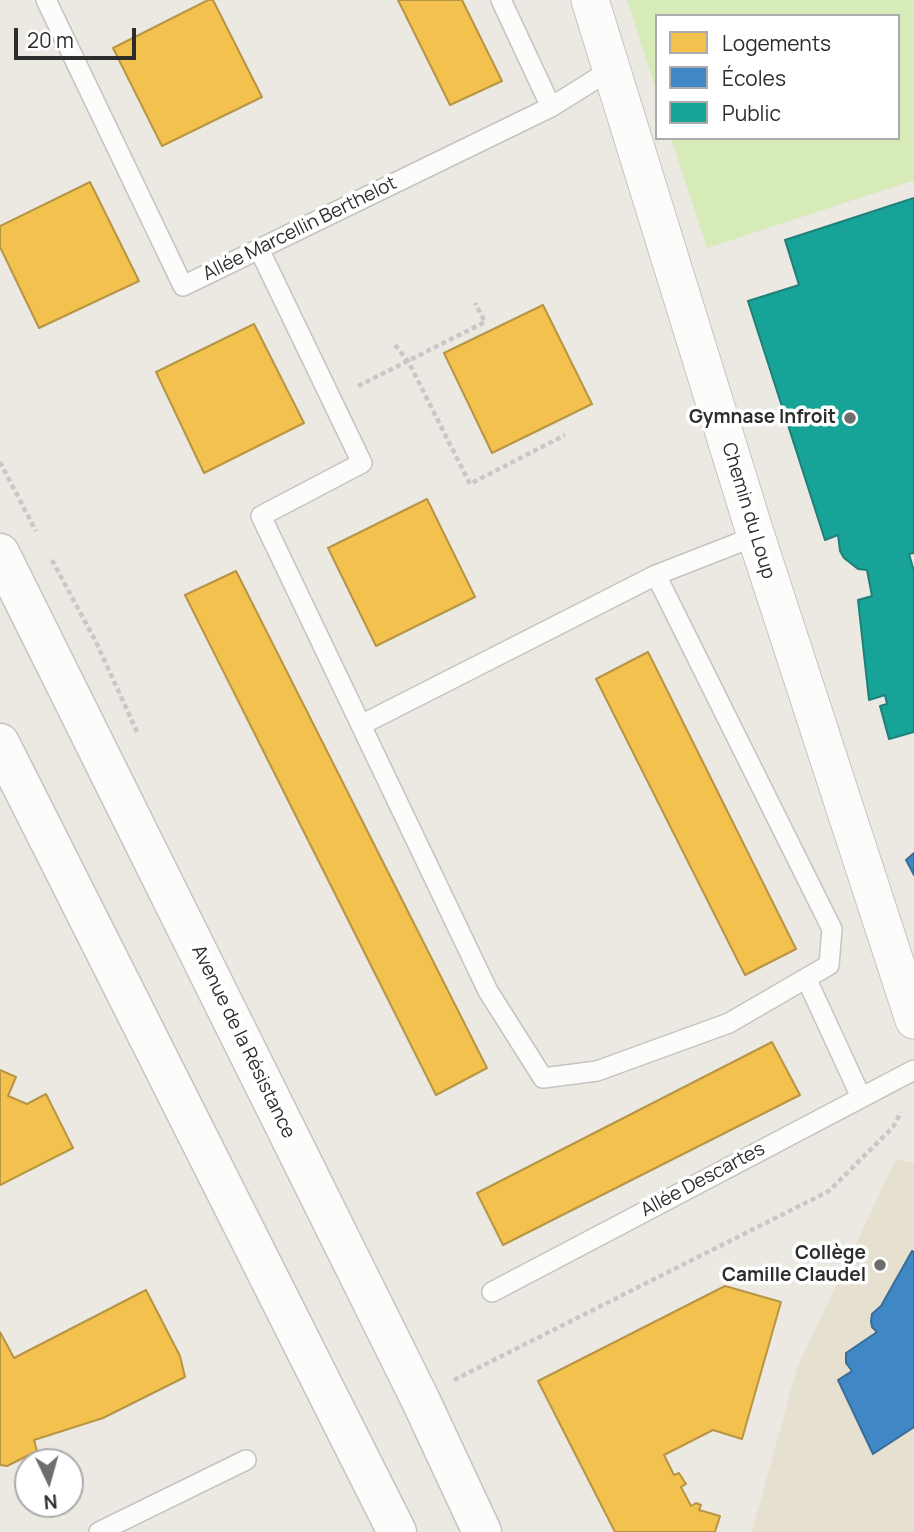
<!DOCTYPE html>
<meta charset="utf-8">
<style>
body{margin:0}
#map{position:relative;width:914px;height:1532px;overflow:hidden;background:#ece8e2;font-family:Manrope,sans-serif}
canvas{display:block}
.legend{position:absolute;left:655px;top:14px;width:245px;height:126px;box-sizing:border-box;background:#fff;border:2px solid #ababab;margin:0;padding:9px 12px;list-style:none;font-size:21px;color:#2d2d2d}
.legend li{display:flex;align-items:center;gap:14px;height:35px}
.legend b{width:35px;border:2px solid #ababab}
.north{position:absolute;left:14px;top:1448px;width:70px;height:70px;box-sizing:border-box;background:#fff;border:2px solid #ababab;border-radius:50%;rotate:175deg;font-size:19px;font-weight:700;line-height:28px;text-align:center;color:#2d2d2d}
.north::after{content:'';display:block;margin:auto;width:24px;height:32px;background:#706e6c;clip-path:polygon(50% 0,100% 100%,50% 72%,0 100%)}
.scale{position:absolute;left:14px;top:28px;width:122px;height:32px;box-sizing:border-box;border:4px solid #2d2d2d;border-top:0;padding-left:9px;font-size:21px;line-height:24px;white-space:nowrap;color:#2d2d2d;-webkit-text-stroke:5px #fff;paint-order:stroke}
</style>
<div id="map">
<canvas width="914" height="1532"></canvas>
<ul class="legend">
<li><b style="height:19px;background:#f2c14e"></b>Logements</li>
<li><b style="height:19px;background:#3f88c5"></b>Écoles</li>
<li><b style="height:19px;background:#17a398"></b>Public</li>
</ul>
<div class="north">N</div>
<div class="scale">20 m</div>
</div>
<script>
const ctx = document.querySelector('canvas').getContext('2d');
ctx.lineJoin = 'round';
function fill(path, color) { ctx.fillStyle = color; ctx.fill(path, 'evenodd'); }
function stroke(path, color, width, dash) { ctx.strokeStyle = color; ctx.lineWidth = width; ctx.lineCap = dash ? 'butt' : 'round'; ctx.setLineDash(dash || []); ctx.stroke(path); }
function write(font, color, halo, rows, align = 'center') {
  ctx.font = font + ' Manrope,sans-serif'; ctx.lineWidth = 7; ctx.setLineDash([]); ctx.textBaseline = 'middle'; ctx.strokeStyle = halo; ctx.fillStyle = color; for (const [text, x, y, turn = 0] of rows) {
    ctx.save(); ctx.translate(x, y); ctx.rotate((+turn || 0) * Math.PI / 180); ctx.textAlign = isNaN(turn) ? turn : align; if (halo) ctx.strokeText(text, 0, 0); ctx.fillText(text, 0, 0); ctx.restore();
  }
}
const education = new Path2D(`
 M896,1159L914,1163V1532H752L797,1368Z`);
const pitch = new Path2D(`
 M627,0H914V181L902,184L707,248L671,138H898V16H657V93Z`);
const homes = new Path2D(`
 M208,0H213L262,97L162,146L113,48Z
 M398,0H462L502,81L450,105Z
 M90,182L139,281L39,328L0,247V226Z
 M543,305L592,404L492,453L444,353Z
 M254,324L304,423L204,473L156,372Z
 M427,499L475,597L376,646L328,548Z
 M236,571L487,1068L436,1095L185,595Z
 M648,652L796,949L745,975L596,679Z
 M772,1042L800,1095L503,1245L477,1193Z
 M0,1070L16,1077L8,1096L27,1104L46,1094L73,1148L0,1185Z
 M725,1286L781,1302L742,1439L713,1430L664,1455L674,1475L679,1473L686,1484L681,1487L691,1506L696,1503L701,1505L699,1510L720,1516L715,1532H615L538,1381Z
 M146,1290L180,1356L185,1377L103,1418L34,1440L37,1451L7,1466L0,1465V1332L14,1358Z`);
const schools = new Path2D(`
 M914,853V875L906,860Z
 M912,1251L914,1252V1427L873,1454L838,1380L852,1371L846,1363V1353L877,1332L872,1327L871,1321L872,1314L881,1306Z`);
const public = new Path2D(`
 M914,198V553L909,554L914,571V732L889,739L880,706L887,704L885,695L869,700L858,600L872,596L867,570L858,569L844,558L840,551L838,535L825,540L748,301L799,285L785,240Z`);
const path = new Path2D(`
 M395,345L408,361L470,484L565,435
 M358,386L485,322L475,303
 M0,462L36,531
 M52,560L96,642L138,734
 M454,1380L829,1191L893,1127L901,1112`);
const service = new Path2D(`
 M46,0L183,286L551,107L501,0
 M551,107L612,69
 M259,249L362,463L261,516L488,991L543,1078L597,1071L729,1023L829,965L832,929L656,575L361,725
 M656,575L756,536
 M807,980L861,1097
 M492,1292L914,1070
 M99,1532L246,1460`);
const minor = new Path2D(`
 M590,0L756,536L914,1020`);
const secondary = new Path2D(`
 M0,553L420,1399L482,1532
 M0,743L397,1532`);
const markers = [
 [850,418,7,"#706e6c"],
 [880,1265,7,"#706e6c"]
];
const streetNames = [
 ["Allée Marcellin Berthelot",300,229,-26],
 ["Chemin du Loup",748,511,73],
 ["Avenue de la Résistance",243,1042,64],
 ["Allée Descartes",703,1180,-28]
];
const poiNames = [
 ["Gymnase Infroit",836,418],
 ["Collège",866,1254],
 ["Camille Claudel",866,1276]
];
fill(education, '#e6e0d1');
fill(pitch, '#d6ebb8');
fill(homes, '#f2c14e');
stroke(homes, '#b79544', 2);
fill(schools, '#3f88c5');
stroke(schools, '#3a6d97', 2);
fill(public, '#17a398');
stroke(public, '#1e8078', 2);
stroke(service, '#c5c4c3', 22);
stroke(minor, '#c5c4c3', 39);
stroke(secondary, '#c5c4c3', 41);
stroke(path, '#c8c8c8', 4.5, [5, 3.5]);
stroke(service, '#fcfcfb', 19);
stroke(minor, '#fcfcfb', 37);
stroke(secondary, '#fcfcfb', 38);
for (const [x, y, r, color] of markers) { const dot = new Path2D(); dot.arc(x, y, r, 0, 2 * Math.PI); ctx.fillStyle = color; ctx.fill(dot); stroke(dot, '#fff', 2.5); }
write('19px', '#2d2d2d', '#fff', streetNames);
write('bold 19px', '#2d2d2d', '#fff', poiNames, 'right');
</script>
